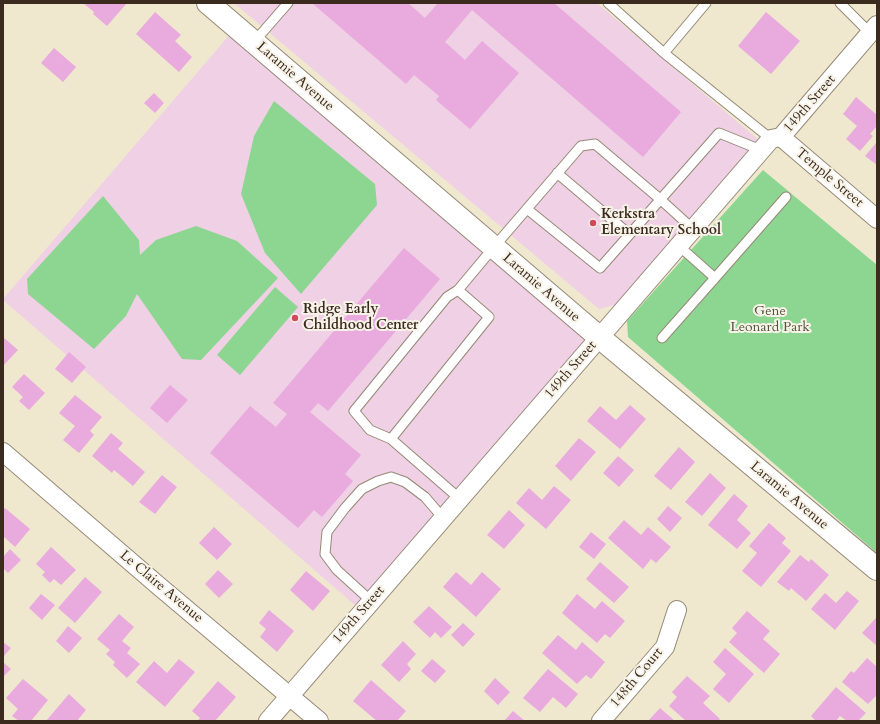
<!DOCTYPE html>
<style>
body{margin:0}
#map{position:relative;width:880px;height:724px;overflow:hidden;background:#efe8cf;font-family:Cardo,serif}
canvas{display:block}
.frame{position:absolute;inset:0;border:4px solid #3b2a1e;pointer-events:none}
</style>
<div id="map">
<canvas width="880" height="724"></canvas>
<div class="frame"></div>
</div>
<script>
const ctx = document.querySelector('canvas').getContext('2d');
ctx.lineJoin = 'round';
function fill(path, color) { ctx.fillStyle = color; ctx.fill(path, 'evenodd'); }
function stroke(path, color, width, dash) { ctx.strokeStyle = color; ctx.lineWidth = width; ctx.lineCap = dash ? 'butt' : 'round'; ctx.setLineDash(dash || []); ctx.stroke(path); }
function write(font, color, halo, rows, align = 'center') {
  ctx.font = font + ' Cardo,serif'; ctx.lineWidth = 4; ctx.setLineDash([]); ctx.textBaseline = 'middle'; ctx.strokeStyle = halo; ctx.fillStyle = color; for (const [text, x, y, turn = 0] of rows) {
    ctx.save(); ctx.translate(x, y); ctx.rotate((+turn || 0) * Math.PI / 180); ctx.textAlign = isNaN(turn) ? turn : align; if (halo) ctx.strokeText(text, 0, 0); ctx.fillText(text, 0, 0); ctx.restore();
  }
}
const built = new Path2D(`
 M234,3H597L761,142L619,304L599,309Z
 M232,32L588,336L357,607L3,300V299Z`);
const green = new Path2D(`
 M274,101L375,184L377,205L301,294L265,253L241,194L254,136Z
 M763,170L877,265V553L628,337L627,321Z
 M103,196L139,240L140,255L156,240L196,226L237,241L278,278L201,360L182,359L137,294L126,316L94,349L28,294L27,279Z
 M275,287L298,307L240,375L217,355Z`);
const building = new Path2D(`
 M83,3H127L107,26L93,14L94,12Z
 M312,3H408L425,18L438,3H554L681,112L643,157L472,10L445,42L465,60L482,41L519,73L470,129L436,100L439,96L414,75L406,84Z
 M155,12L181,35L175,41L192,57L179,72L136,34Z
 M766,12L800,41L771,74L738,46Z
 M54,48L76,67L63,82L41,63Z
 M154,93L164,103L155,113L144,103Z
 M856,97L877,115V126L870,134L873,136L860,151L846,139L857,126L843,114Z
 M877,142V165L865,156Z
 M404,248L440,279L328,411L318,403L310,412L361,455L345,474L353,481L322,517L314,510L298,528L210,453L250,406L276,427L287,414L273,403Z
 M3,337L18,350L3,366Z
 M69,352L86,367L72,383L55,369Z
 M24,374L45,393L29,410L19,401L23,397L12,387Z
 M170,385L188,400L167,423L150,408Z
 M75,395L102,417L90,431L94,435L79,453L63,440L75,426L59,413Z
 M630,405L646,419L620,449L587,421L600,406L616,420Z
 M111,433L123,443L118,449L145,472L133,486L114,470L112,473L92,456Z
 M579,438L596,452L571,481L555,466Z
 M679,447L695,462L671,490L654,476Z
 M618,456L634,470L619,487L603,473Z
 M710,473L726,488L702,516L685,502Z
 M162,475L177,487L155,514L139,502Z
 M554,486L571,500L546,529L516,503L529,488L542,500Z
 M734,494L748,506L737,520L751,533L737,549L708,525Z
 M668,506L682,518L670,532L657,519Z
 M5,508L30,529L15,547L3,536V510Z
 M509,510L525,525L504,549L487,535Z
 M624,520L641,535L648,527L671,547L656,563L651,559L643,569L608,538Z
 M769,523L786,538L782,543L791,551L761,587L742,571L757,553L749,546Z
 M214,527L232,544L217,560L199,543Z
 M591,532L606,544L594,559L579,547Z
 M51,547L76,570L61,585L54,579L50,583L42,575L45,572L36,564Z
 M10,549L21,560L8,573L3,568V557Z
 M800,555L809,562L811,559L829,575L806,601L791,588L789,591L777,582Z
 M600,562L629,587L614,603L586,579Z
 M218,570L233,584L219,598L205,584Z
 M306,571L330,591L313,611L290,590Z
 M456,572L471,585L482,572L501,589L476,617L443,587Z
 M85,577L102,592L75,623L58,608Z
 M847,591L859,601L835,630L811,609L825,593L836,603Z
 M41,594L55,605L42,620L29,608Z
 M577,594L595,609L602,601L625,621L610,638L605,634L597,643L562,613Z
 M429,606L452,627L441,638L435,632L430,638L413,622Z
 M269,610L294,631L277,652L260,637L266,629L259,623Z
 M747,611L770,631L763,639L780,654L764,673L729,642L737,633L732,628Z
 M119,614L134,627L122,641L131,648L127,653L140,664L127,678L113,665L115,662L106,654L110,650L97,639Z
 M876,618L877,619V646L862,633Z
 M463,623L475,634L463,647L451,635Z
 M68,626L82,638L69,653L56,641Z
 M558,635L576,650L582,642L605,662L591,679L586,675L577,684L542,653Z
 M403,641L416,654L407,664L411,669L399,682L381,665Z
 M3,642L11,648L3,657Z
 M725,648L754,674L729,703L713,689L726,674L713,662Z
 M867,658L877,667V697L876,696L868,704L842,682L851,671L854,673Z
 M179,659L195,672L165,707L136,682L154,661L167,673Z
 M432,659L446,671L435,683L421,671Z
 M3,662L11,669L3,677Z
 M548,669L578,694L566,708L553,697L540,712L523,698Z
 M687,676L710,696L703,703L720,719L718,721H686L669,706L677,697L672,692Z
 M495,678L510,692L498,705L484,691Z
 M23,679L48,700L31,721H19L12,716L18,709L6,698Z
 M371,680L406,711L397,721H377L353,701Z
 M218,681L236,697L215,721H197L200,718L192,711Z
 M836,687L866,713L858,721H847L840,716L836,721H816L811,716Z
 M69,694L86,710L77,721H46Z
 M660,708L675,721H648Z
 M513,711L525,721H504Z`);
const service = new Path2D(`
 M608,3L664,53L771,139
 M840,3L870,33
 M254,42L288,3
 M664,53L706,3
 M557,173L629,234
 M527,209L600,268L719,133L761,150
 M715,278L786,197
 M458,290L447,297L354,411L370,430L391,439L460,499
 M662,338L715,278L679,246
 M391,439L489,317L458,290L494,247L581,146L595,144L660,199L693,229
 M371,601L337,570L325,554L327,532L345,508L362,489L378,481L391,477L405,482L425,497L443,518`);
const minor = new Path2D(`
 M781,137L877,219
 M3,452L160,587L319,721
 M268,721L771,139L781,137L877,25
 M601,721L665,647L677,610`);
const tertiary = new Path2D(`
 M208,3L599,337L877,569`);
const markers = [
 [593,223,4,"#d1495b"],
 [295,318,4,"#d1495b"]
];
const streetNames = [
 ["Laramie Avenue",295,77,41],
 ["149th Street",810,104,-49],
 ["Temple Street",829,178,40],
 ["Laramie Avenue",541,288,41],
 ["149th Street",571,370,-49],
 ["Laramie Avenue",789,496,40],
 ["Le Claire Avenue",161,587,40],
 ["149th Street",359,615,-49],
 ["148th Court",637,678,-50]
];
const poiNames = [
 ["Kerkstra",601,215],
 ["Elementary School",601,231],
 ["Ridge Early",303,310],
 ["Childhood Center",303,326]
];
const parkNames = [
 ["Gene",770,312],
 ["Leonard Park",770,328]
];
fill(built, '#f0d0e4');
fill(green, '#8dd692');
fill(building, '#e9aade');
stroke(service, '#958976', 11);
stroke(minor, '#958976', 20);
stroke(tertiary, '#958976', 24);
stroke(service, '#fff', 9);
stroke(minor, '#fff', 18);
stroke(tertiary, '#fff', 22);
for (const [x, y, r, color] of markers) { const dot = new Path2D(); dot.arc(x, y, r, 0, 2 * Math.PI); ctx.fillStyle = color; ctx.fill(dot); stroke(dot, '#f7f3e8', 1.5); }
write('14px', '#3b2a1e', '#f7f3e8', streetNames);
write('bold 14px', '#3b2a1e', '#f7f3e8', poiNames, 'left');
write('14px', '#50553b', '#f7f3e8', parkNames);
</script>
